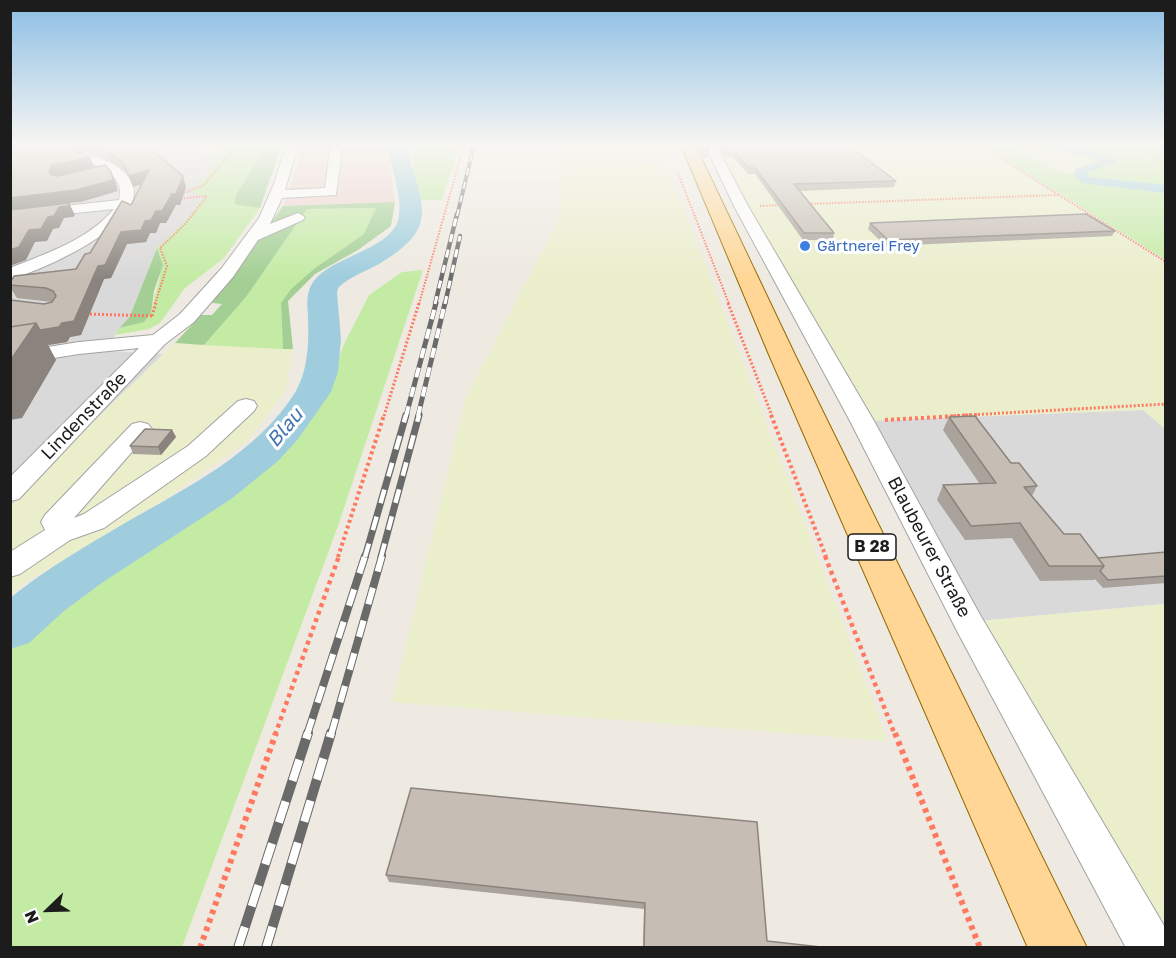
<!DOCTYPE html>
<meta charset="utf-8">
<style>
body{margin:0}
#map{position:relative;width:1176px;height:958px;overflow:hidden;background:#eeeae1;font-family:"Golos Text",sans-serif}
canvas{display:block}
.frame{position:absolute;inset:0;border:12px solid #1c1c1c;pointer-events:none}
.north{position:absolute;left:18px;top:880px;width:60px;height:60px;-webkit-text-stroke:4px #fff;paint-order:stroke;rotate:247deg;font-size:16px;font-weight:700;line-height:24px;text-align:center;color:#1c1c1c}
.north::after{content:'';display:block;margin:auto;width:21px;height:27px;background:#1c1c1c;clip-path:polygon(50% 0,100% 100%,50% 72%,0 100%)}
</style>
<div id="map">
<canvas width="1176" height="958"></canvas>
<div class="frame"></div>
<div class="north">N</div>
</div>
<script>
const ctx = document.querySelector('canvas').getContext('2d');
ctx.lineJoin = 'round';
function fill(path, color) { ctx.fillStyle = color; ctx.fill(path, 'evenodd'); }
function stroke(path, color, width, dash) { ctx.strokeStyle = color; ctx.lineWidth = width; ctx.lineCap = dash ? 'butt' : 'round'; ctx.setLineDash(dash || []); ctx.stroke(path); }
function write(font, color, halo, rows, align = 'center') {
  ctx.font = font + ' "Golos Text",sans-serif'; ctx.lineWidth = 6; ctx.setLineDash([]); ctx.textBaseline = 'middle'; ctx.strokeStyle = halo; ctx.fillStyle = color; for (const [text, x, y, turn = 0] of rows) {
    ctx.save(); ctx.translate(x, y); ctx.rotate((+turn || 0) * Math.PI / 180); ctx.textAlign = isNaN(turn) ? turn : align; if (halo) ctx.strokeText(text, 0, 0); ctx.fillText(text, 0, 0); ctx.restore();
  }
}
const residential = new Path2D(`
 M11,145H191L216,159L208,175L192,191L205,197L184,223L157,248L130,316L115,335L108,351L163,354L60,454L11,506Z
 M1144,410L1165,429V604L979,621L862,421Z`);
const commercial = new Path2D(`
 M302,145H388L395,202L283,206L297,167Z`);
const farmland = new Path2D(`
 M560,145H659L661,148L560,149Z
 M714,145H977L1123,236L1165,264V429L1143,410L862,421Z
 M1005,145H1039L1078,155L1094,163L1073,173L1061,172Z
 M561,159L666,162L888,741L392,702L466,398L560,217Z
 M175,343L293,349L286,390L249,440L165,500L22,584L11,595V506L60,454Z
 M1165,604V943L979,621Z`);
const grass = new Path2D(`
 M214,145H267L251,173L238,205L260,208L224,258L185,288L160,323L149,329L115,335L120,328L130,326L151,313C155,289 167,270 157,248L184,223L204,197L191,191L208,175L216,160L208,153L222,152L223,150Z
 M982,145H1005L1061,172L1073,173L1093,162L1078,155L1039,145H1165V260Z
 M459,147L442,200H415L413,149Z
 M376,208L364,234L315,268L291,289L281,303L283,349L204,345L246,297L307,209Z
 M423,270L338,526L182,947H11V641L39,614L115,559L247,480L300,431L328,386L345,342L369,295L402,272Z`);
const forest = new Path2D(`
 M267,145H282L260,208L238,205L235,203V197Z
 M395,202L391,226L358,250L315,274L288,301L293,349H283L281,303L291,289L315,268L364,234L376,208L307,209L246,297L204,345L175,343L201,315H212L222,304L212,303L283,206Z
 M157,248L163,265L154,291L151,313L144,322L120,328L130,316Z`);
const canal = new Path2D(`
 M1052,145H1068L1118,161L1086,173L1089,177L1166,185V193L1082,183L1073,176L1076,169L1100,161L1053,147Z`);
const river = new Path2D(`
 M388,145H406C421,205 443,226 379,264C366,271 349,277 338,288L337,293L341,339L338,372L331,392L298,439L278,461L231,499L103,582L64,611L29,643L10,649V598C46,569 86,546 125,523C186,488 258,453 296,391C308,370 309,342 308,319C308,307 305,295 312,284C328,256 395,250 399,216C402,192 390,168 388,145Z`);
const pathFar4 = new Path2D(`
 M224,145L233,150
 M1139,145L1166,167
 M678,173L729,304
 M181,194L204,185L237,145
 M1059,195L1166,262
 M178,199L206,196
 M808,204L1059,195L980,145
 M760,206L780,205
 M155,304L167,266L160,248L186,223L207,196
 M419,304L464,145`);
const pathFar3 = new Path2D(`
 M728,303L772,416
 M86,314L153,316
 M152,316L156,303
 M384,416L419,303
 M950,416L1166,404`);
const pathFar2 = new Path2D(`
 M771,415L826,557
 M885,420L977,415
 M338,557L384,415`);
const pathFar1 = new Path2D(`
 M825,556L895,735
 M275,735L339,556`);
const path = new Path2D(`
 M895,733L980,948
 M200,948L276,733`);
const minor = new Path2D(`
 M286,145H298L285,190L325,188L330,150L332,148H340L342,150L336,195L282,198L270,224L298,213L305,217L303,220L258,240L233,277L194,322L165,344L19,499L10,501V477L139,348L79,354L10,365V353L79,342L153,335L180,314L221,269L259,218L274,184Z
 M705,145H716L748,206L874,421L979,613L1166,929V948H1126L957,631L850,421L734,206Z
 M58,148C78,152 101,155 119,168C179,211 43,271 10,279V268C47,253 88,240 114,209L10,220V212L119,200C129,167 76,159 54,153V149Z
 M246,399L254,401L257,406L254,411L206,456L104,528L70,540L20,574L10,577V552L45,530L41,522L45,515L132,424L140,422L148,424L152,429L74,518L84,514L188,446L238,401Z`);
const major = new Path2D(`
 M681,145H695L796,357L1087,948H1028L770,357Z`);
const railFar5 = new Path2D(`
 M457,216L474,145`);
const railFar4 = new Path2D(`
 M435,304L457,214
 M445,304L460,236`);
const railFar3 = new Path2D(`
 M406,416L436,303
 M418,416L445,303`);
const railFar2 = new Path2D(`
 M365,557L406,415
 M381,557L419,415`);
const railFar1 = new Path2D(`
 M307,735L365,556
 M331,735L382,556`);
const rail = new Path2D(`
 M238,948L308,733
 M266,948L331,733`);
const wall = new Path2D(`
 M58,145H139L186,187L180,205H176L166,223H160L156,233H150L146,242L127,244L111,278L104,279L81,335L70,337L67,342L48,345L56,360L22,418L44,304L52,302L17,298L10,287V283L76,269L131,205L142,184L133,187L127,172L102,156Z
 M697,145H707L709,151L708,157H703Z
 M717,145H848L896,181L894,187L800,191L834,233L833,240H803L755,174H748L733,157H725Z
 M870,223L1115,231L1112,236L886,246L868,229Z
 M949,417L1011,463L1037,486L1032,496L1064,534L1098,558L1166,552V583L1103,588L1095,579L1094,580L1040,581L1012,538L965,540L937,500L943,485L979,483L943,430Z
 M172,430L176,437L161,455L133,454L130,446Z
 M411,788L767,941L830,948H643L644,909L389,882L386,875Z`);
const shadedWall = new Path2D(`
 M306,145H360L307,148Z
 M90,157L94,167L57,176L54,182L49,171L52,165Z
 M149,170L153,181L133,187L129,176Z
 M111,172L116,183L118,191L81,202L69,203L75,215L73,217L64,218L59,228L53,229L47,241L35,242L26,260L10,266V198Z
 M183,176L186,187L180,205H176L166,223H160L156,233H150L146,242L127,244L111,278L104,279L81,335L70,337L67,342L48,345L56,360L22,418L10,420V361L36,323L98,266L121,232L145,221L156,211Z
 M172,430L176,437L161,455L158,447Z`);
const building = new Path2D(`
 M10,145H35L71,150L90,157L52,165L49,171L51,175L58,176L105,165L111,172L113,180L76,190L10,198Z
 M91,145H139L151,149L183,176L176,194H172L162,211H156L151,220L145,221L141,230L121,232L105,265L98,266L74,321L62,323L59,327L40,330L36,323L10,327V300L44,304L52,302L56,296L53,291L46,288L10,285V283L14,276L76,269L85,254L90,253L122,201L131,205L149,170L129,176L123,162L98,146Z
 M701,145H707L709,151H704Z
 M721,145H848L896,181L794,184L834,233H804L755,168H749L734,152L726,151Z
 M69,203L68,206L59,207L54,216L48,217L41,229L29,230L19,247L10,250V210Z
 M1086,214L1115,231L888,240L870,223Z
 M36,323L10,361V327Z
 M975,416L1011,463H1019L1037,486L1024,487L1064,534H1080L1104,566H1049L1020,523L971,526L943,485L996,483L949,417Z
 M145,429L172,430L158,447L130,446Z
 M1166,552V576L1108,580L1100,571L1104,566L1098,558Z
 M411,788L757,822L767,941L830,948H644L645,903L386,875Z`);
const markers = [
 [805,246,6,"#3f7fe0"]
];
const farShopnames = [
 ["Gärtnerei Frey",817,246]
];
const shields = [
 [872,547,48]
];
const shieldNames = [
 ["B 28",872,547]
];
const streetNames = [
 ["Lindenstraße",84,416,-46],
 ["Blaubeurer Straße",929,547,62]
];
const waterNames = [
 ["Blau",285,428,-50]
];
fill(residential, '#dad9d9');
fill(commercial, '#f0d2cf');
fill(farmland, '#eaeecb');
fill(grass, '#c4eba4');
fill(forest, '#a3cf94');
fill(canal, '#9fcdde');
fill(river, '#9fcdde');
stroke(minor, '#a3a3a3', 2);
stroke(major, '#946a00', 2);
stroke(pathFar4, '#ff7961', 2, [1.5, 1.5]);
stroke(pathFar3, '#ff7961', 3, [2, 2]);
stroke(pathFar2, '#ff7961', 4, [3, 3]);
stroke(pathFar1, '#ff7961', 4.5, [4, 4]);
stroke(path, '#ff7961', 6, [4.5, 4.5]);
fill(minor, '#fff');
fill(major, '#ffd695');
stroke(railFar5, '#6a6a6a', 4);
stroke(railFar4, '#6a6a6a', 4.5);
stroke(railFar3, '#6a6a6a', 5);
stroke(railFar2, '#6a6a6a', 7);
stroke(railFar1, '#6a6a6a', 8);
stroke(rail, '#6a6a6a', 10);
stroke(railFar5, '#fff', 2, [7]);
stroke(railFar4, '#fff', 3, [8]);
stroke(railFar3, '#fff', 4, [10]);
stroke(railFar2, '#fff', 4.5, [14]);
stroke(railFar1, '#fff', 6, [17]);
stroke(rail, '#fff', 8, [22]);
fill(wall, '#aaa39b');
fill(shadedWall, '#8b847e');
fill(building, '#c6bdb4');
stroke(building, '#8b847e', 1.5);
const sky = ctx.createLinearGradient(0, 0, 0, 279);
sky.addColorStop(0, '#8bbee4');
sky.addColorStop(0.52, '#f7f6f2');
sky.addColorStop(1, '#f7f6f200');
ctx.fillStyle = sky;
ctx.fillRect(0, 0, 1176, 279);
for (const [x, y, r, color] of markers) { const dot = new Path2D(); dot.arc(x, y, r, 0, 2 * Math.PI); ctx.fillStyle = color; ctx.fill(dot); stroke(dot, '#fff', 2); }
write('15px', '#366cbe', '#fff', farShopnames, 'left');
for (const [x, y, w] of shields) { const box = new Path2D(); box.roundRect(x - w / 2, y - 13, w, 26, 4.5); ctx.fillStyle = '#fff'; ctx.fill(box); stroke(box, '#1c1c1c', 1.5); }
write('bold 16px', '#1c1c1c', null, shieldNames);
write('18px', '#1c1c1c', '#fff', streetNames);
write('italic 20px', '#4575af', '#fff', waterNames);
</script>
